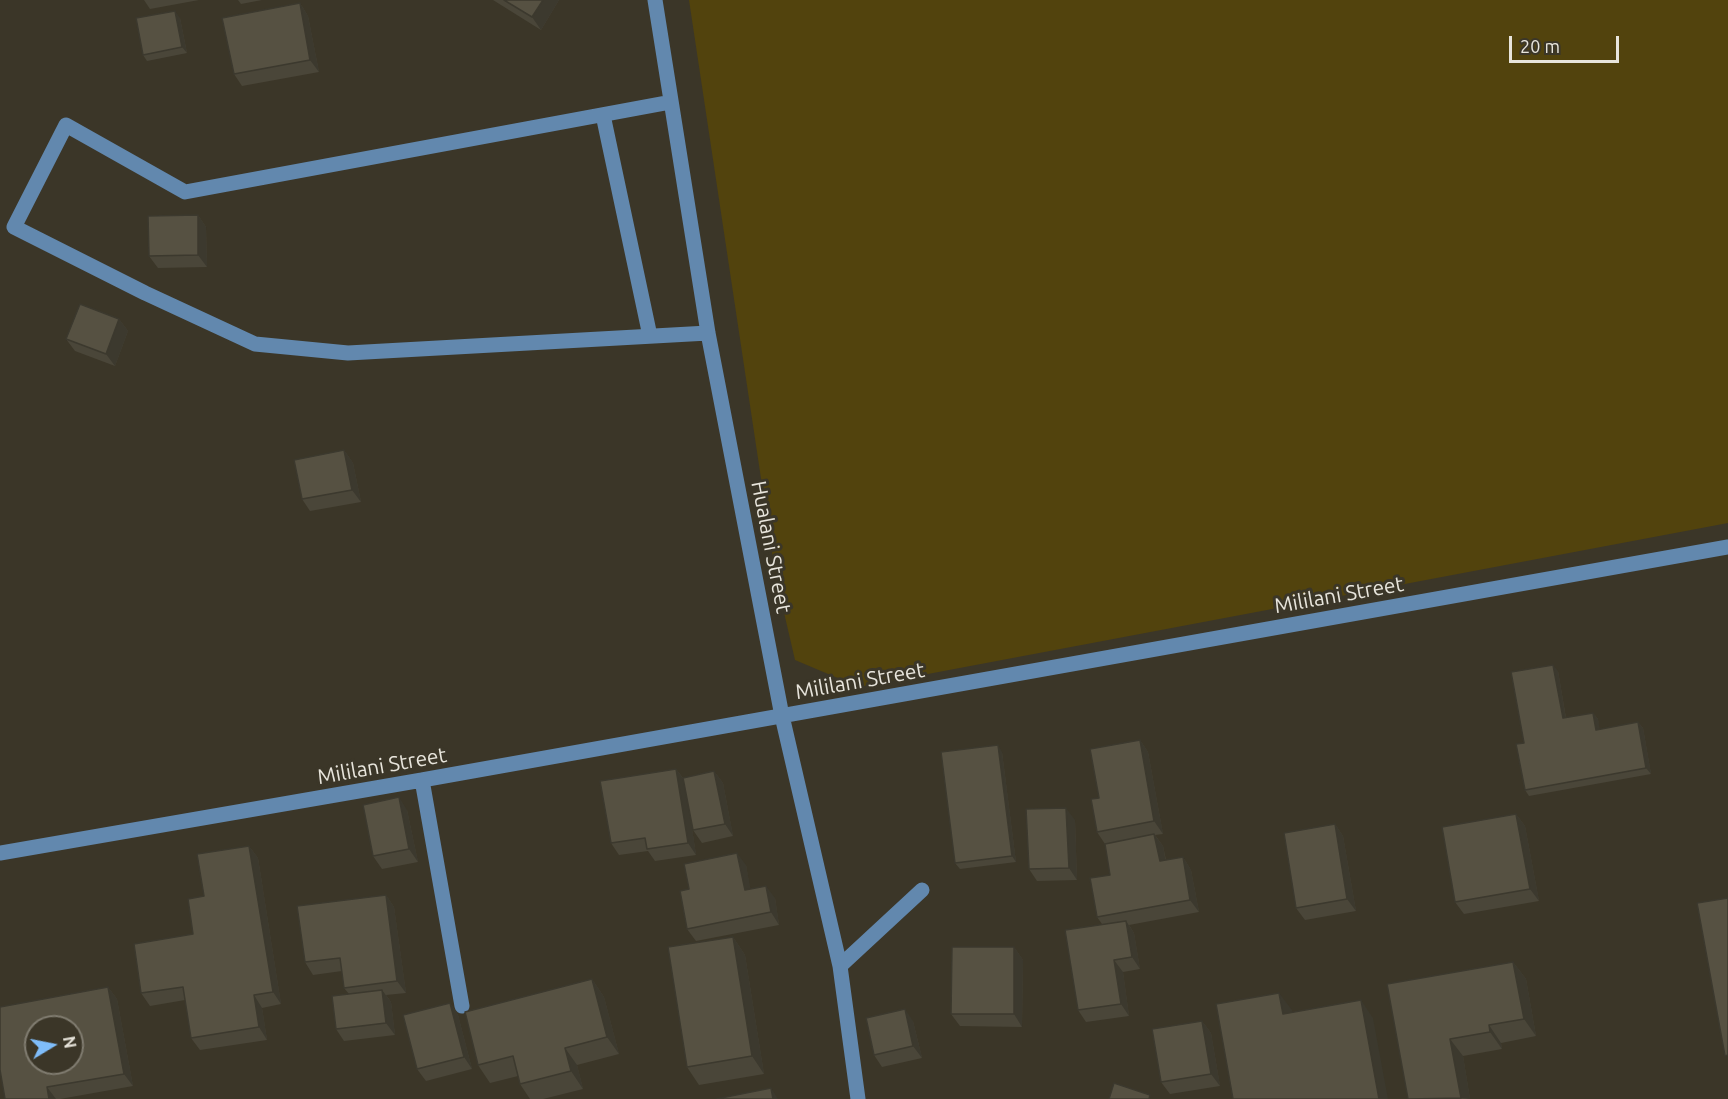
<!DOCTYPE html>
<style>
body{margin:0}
#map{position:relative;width:1728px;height:1099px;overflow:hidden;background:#3b3628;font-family:Ubuntu,sans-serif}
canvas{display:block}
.north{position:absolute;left:24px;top:1015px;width:60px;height:60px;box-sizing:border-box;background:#3b3628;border:2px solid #807c70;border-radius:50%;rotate:80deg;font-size:16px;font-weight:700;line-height:24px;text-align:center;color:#e8e5dc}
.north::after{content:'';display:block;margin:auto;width:21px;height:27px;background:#7fbdfa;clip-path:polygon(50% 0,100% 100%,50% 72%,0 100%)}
.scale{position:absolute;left:1509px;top:36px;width:110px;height:27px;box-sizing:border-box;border:3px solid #e8e5dc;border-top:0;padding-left:8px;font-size:18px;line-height:21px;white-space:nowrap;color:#e8e5dc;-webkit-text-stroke:4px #3b3628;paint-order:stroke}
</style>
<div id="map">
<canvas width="1728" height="1099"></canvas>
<div class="north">N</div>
<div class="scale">20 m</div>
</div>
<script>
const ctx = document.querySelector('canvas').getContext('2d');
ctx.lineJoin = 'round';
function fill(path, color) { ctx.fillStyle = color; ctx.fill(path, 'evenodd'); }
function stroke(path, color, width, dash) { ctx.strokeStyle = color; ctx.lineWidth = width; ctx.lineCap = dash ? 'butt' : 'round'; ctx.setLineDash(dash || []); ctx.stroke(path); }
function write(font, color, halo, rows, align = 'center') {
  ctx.font = font + ' Ubuntu,sans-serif'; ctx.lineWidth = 6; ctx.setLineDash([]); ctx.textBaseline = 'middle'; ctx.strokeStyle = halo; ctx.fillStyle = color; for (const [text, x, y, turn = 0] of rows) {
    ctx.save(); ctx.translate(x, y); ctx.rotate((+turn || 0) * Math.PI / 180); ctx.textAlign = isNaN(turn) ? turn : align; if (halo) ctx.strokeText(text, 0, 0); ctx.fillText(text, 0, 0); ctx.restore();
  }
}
const green = new Path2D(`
 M689,0H1728V523L859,687L795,660L776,578Z`);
const minor = new Path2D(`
 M655,0L708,333L782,716L840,966L858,1099
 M671,102L185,192L66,125L14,227L145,293L255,344L348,353L708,333
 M603,115L650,336
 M422,780L462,1006
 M0,853L422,780L1728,547
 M840,966L922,890`);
const wall = new Path2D(`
 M144,0H199L150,9Z
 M238,0H262L241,4Z
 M493,0H559L541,30Z
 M300,3L308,16L319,72L242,86L234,74Z
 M180,18L187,53L147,61L143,55Z
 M198,215L206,227L207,267L158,268L149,256Z
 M119,319L128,331L115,366L75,351L66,339Z
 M344,450L353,463L361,502L310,511L302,499Z
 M1558,671L1566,718L1593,713L1598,719L1599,730L1638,722L1643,728L1651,774L1529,796L1525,790L1524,743Z
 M1140,740L1148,752L1163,834L1155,835L1163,846L1166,860L1183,857L1191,870L1199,912L1129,925L1134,933L1140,969L1123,972L1129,1016L1086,1022L1078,1010L1102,924L1097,917L1110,875L1105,844L1097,832Z
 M1002,752L1016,862L960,869L955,863Z
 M676,769L683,778L714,771L723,783L733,836L702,843L693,830L690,815L696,855L655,861L648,851L619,855L611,843Z
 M407,810L418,862L382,869L373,856Z
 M1516,814L1525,826L1539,901L1464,914L1455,902Z
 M1075,820L1077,880L1037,881L1029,869Z
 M1335,824L1343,836L1356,911L1305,920L1296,908Z
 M249,846L258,858L281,1004L262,1008L267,1040L200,1050L191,1038L185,1000L150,1006L141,993L193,934L204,896Z
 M746,865L750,889L775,898L779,925L696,941L687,929L689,889Z
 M386,895L394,907L406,993L386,995L391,1002L395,1035L344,1041L336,1029L349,994L344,988L342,971L313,975L305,962Z
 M733,937L745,955L764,1074L699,1085L687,1067Z
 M1014,947L1023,960L1022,1027L960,1026L951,1014Z
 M1513,962L1526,979L1536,1036L1501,1043L1502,1049L1463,1056L1470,1099H1408L1387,984Z
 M592,979L604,997L619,1054L577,1065L583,1089L543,1099H530L520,1084L518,1076L490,1083L478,1065Z
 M108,987L117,999L133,1086L60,1099H5Z
 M450,1003L458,1015L472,1069L426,1081L417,1069Z
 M913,1021L922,1058L882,1067L874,1055Z
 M1202,1021L1211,1033L1220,1086L1170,1094L1161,1082Z`);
const shadedWall = new Path2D(`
 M543,0H559L541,30L532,17Z
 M300,3L308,16L319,72L310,60Z
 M175,11L180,18L187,53L182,47Z
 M198,215L206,227L207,267L198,255Z
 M119,319L128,331L115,366L106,354Z
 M344,450L353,463L361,502L352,490Z
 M1553,665L1558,671L1567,725L1563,718Z
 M1593,713L1598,719L1601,736L1596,730Z
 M1638,722L1643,728L1651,774L1646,768Z
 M1140,740L1148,752L1163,834L1154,821Z
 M998,745L1002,752L1016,862L1012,856Z
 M676,769L685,781L696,855L688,843Z
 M714,771L723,783L733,836L725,824Z
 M399,797L407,810L418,862L409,849Z
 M1066,808L1075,820L1077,880L1069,868Z
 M1516,814L1525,826L1539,901L1530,889Z
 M1335,824L1343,836L1356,911L1347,899Z
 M1154,834L1163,846L1168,874L1160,861Z
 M249,846L258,858L281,1004L273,992Z
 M737,853L746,865L753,902L745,890Z
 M1183,857L1191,870L1199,912L1190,900Z
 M766,886L775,898L779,925L771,912Z
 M386,895L394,907L406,993L397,981Z
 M1126,921L1134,933L1140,969L1132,957Z
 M733,937L745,955L764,1074L752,1056Z
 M1014,947L1023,960L1022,1027L1014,1014Z
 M1114,960L1123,972L1129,1016L1121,1004Z
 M1513,962L1526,979L1536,1036L1524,1019Z
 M592,979L604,997L619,1054L607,1037Z
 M108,987L117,999L133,1086L124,1074Z
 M382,990L391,1002L395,1035L386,1023Z
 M1279,993L1292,1010L1295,1032L1283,1014Z
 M254,995L262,1008L267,1040L259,1027Z
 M1361,1000L1373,1018L1388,1099H1379Z
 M450,1003L458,1015L472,1069L464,1057Z
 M905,1009L913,1021L922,1058L913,1046Z
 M1202,1021L1211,1033L1220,1086L1211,1074Z
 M1489,1025L1501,1043L1502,1049L1490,1032Z
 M1450,1039L1463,1056L1470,1099L1461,1098Z
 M565,1048L577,1065L583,1089L571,1071Z
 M47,1087L56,1099H49Z
 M771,1088L778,1099H773Z`);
const building = new Path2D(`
 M504,0H543L532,17Z
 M300,3L310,60L234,74L222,18Z
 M175,11L182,47L143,55L136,18Z
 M198,215V255L149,256L148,216Z
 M80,304L119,319L106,354L66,339Z
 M344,450L352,490L302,499L294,460Z
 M1553,665L1563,718L1593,713L1596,730L1638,722L1646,768L1525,790L1516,744L1524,743L1511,672Z
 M1140,740L1154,821L1097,832L1091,799L1099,798L1090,749Z
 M998,745L1012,856L955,863L941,752Z
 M676,769L688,843L647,849L645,838L611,843L600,781Z
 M714,771L725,824L693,830L683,778Z
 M399,797L409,849L373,856L363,805Z
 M1066,808L1069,868L1029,869L1026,809Z
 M1516,814L1530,889L1455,902L1442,827Z
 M1335,824L1347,899L1296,908L1284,833Z
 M1154,834L1160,861L1183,857L1190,900L1097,917L1090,878L1110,875L1105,844Z
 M249,846L273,992L254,995L259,1027L191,1038L183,987L141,993L134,944L193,934L188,899L204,896L197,854Z
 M737,853L745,890L766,886L771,912L687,929L680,891L689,889L684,864Z
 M386,895L397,981L344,988L340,958L305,962L297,906Z
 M1728,898V1055L1725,1056L1697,903Z
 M1126,921L1132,957L1114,960L1121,1004L1078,1010L1065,930Z
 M733,937L752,1056L687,1067L668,947Z
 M952,947H1014V1014H951Z
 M1513,962L1524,1019L1489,1025L1490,1032L1450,1039L1461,1098L1408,1099L1387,984Z
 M592,979L607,1037L565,1048L571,1071L520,1084L513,1056L478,1065L465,1012Z
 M108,987L124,1074L47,1087L49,1099H5L0,1070V1007ZM36,1027H72V1063H36Z
 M382,990L386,1023L336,1029L332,996Z
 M1279,993L1283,1014L1361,1000L1379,1099H1233L1216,1004Z
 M450,1003L464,1057L417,1069L403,1015Z
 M905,1009L913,1046L874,1055L866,1018Z
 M1202,1021L1211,1074L1161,1082L1152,1029Z
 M1114,1083L1150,1095L1149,1099H1109Z
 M771,1088L773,1099H716Z`);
const streetNames = [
 ["Hualani Street",771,547,79],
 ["Mililani Street",1339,595,-10],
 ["Mililani Street",860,681,-10],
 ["Mililani Street",382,766,-10]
];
fill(green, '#52430d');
stroke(minor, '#6288ae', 15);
fill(wall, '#4a4639');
fill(shadedWall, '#3c392e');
fill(building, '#565142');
stroke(building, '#3c392e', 1.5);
write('21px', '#e8e5dc', '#3b3628', streetNames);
</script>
